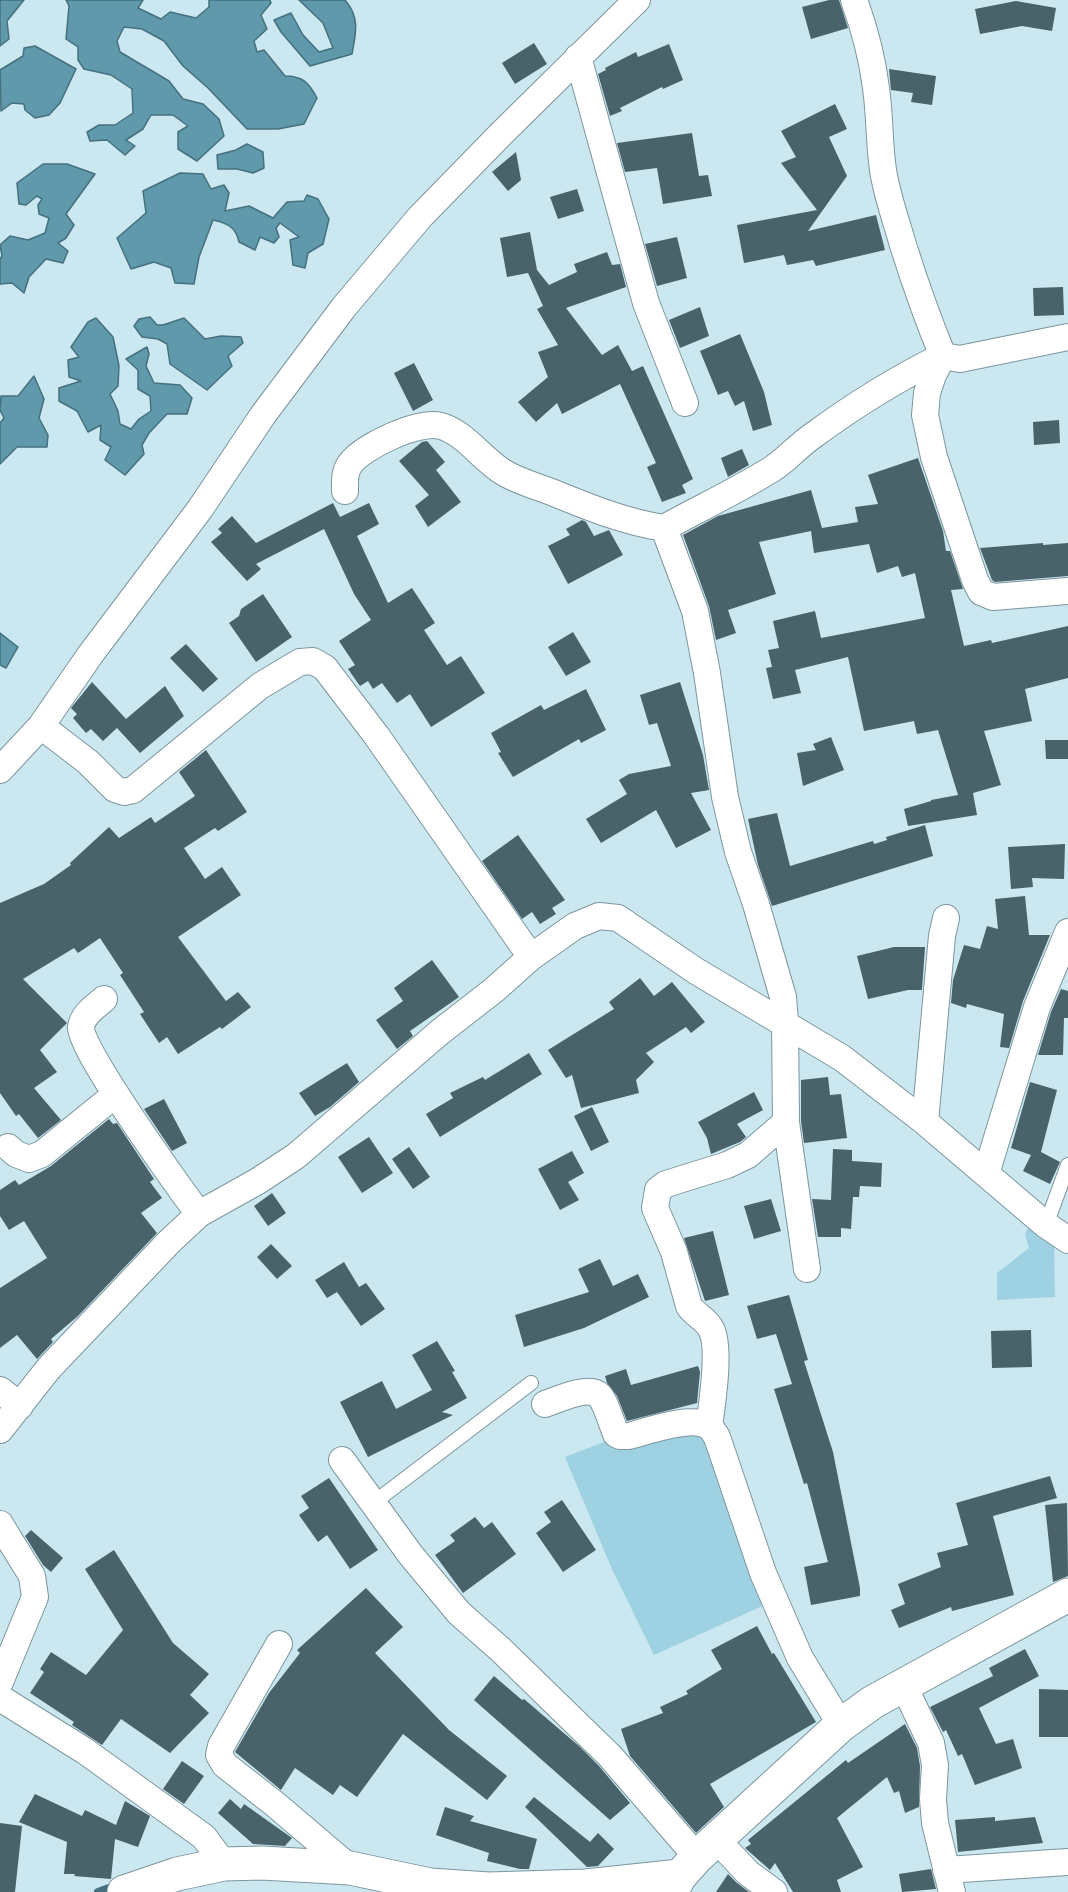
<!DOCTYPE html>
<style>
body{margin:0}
canvas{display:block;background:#cbe7f0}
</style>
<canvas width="1068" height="1892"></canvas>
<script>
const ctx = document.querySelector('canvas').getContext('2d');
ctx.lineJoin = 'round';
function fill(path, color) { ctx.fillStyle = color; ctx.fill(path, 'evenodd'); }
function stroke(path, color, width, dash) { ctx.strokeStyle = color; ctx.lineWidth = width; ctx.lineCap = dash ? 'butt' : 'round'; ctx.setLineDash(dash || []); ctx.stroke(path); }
const green = new Path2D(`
 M1031,1222L1054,1240L1055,1297L997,1300V1273L1029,1248L1025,1234Z
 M681,1429L712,1440L769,1603L654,1655L611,1567L565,1457L612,1439Z`);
const water = new Path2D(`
 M0,0H24L7,21L9,39L0,46Z
 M66,0H143L138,8L161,19L170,12L196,18L209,7V0H270L271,3L261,15L267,29L254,41L257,52L264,50L285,76C303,76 309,83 317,98L304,124L278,129H247L208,88L183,66L164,41L142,29L124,27L117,41L120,52L169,81L183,99L203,104L219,119L224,136L197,161L178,149V132L188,126L173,115H151L143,129L126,140L135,146L125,155L107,140L90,141L87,132L99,125H115L133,113L132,89L111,75L84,69L78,60V47L66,39L69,6Z
 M299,0H345C360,17 356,33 352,54L310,66L281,32L274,20L291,13L303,35L319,52L333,48L323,23Z
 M35,46L76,69L60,103L49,115L35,118L25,110L24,104L12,103L1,111L0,70L23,56L24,48Z
 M247,144L263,152L264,168L253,173L237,169H218L217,155L236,150Z
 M43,164H67L95,174L66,214L74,225L66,238L58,243L68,251L63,263L46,259L29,277L24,293L12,283L0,284V259L2,256L0,245L10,236L28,240L45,233L49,218L39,214L38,205L42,199L37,196L26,205L19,204L17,183Z
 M180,173L203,174L211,189L224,185L229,193L225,211L249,206L273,218L287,202L304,201L307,195L318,199L329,219L323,244L308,253L305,268L293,265L290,240L299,237L280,223L276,228L279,237L274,243L260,237L255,250L239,242C236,227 227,223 213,220L199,257L194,284L175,283L171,268L154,262L131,269L117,238L146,213L143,191Z
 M150,317L157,325H163L184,318L205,339L221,336L241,337L243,343L228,356L232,366L207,390L170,364L167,344L158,339L142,337L134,326L139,319Z
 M96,318L113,337L119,366L118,386L110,394L118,411L120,424L131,429L139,419L151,411L150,396L138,389V370L126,359L147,347L149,354L146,366L154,383L180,385L192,398L187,414H167L149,433L142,445L144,454L125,475L105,460L111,447L100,440L101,425L88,432L77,411L59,401V388L81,381L69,377L68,360L79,357L71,347L88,322Z
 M34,376L44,399L39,418L48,435L47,447H17L0,464V423L4,418L0,410L1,396H18Z
 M0,633L18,647L6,668L0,665Z`);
const stream = new Path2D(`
 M98,1892L117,1885`);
const building = new Path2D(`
 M829,0H839L848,28L811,39L802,7Z
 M1016,1L1056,8L1052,31L1022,26L980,34L975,9Z
 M534,43L547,64L515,84L502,63Z
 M669,44L683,80L663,89L662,87L620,108L622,111L610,116L598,74L606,70L605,68L636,52L638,57Z
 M889,69L936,76L932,105L911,102L913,93L891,90Z
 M835,104L847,129L829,137L847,176L808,231L876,215L885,250L816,266L813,260L787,265L784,255L744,263L737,225L817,210L781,163L796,157L781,131Z
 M692,133L699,176L708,175L712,196L663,204L657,168L625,172L617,143Z
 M516,152L521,180L508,191L492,172Z
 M577,189L584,211L558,219L550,197Z
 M530,232L537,270L549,285L577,272L574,264L607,252L612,265L620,264L626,287L566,308L602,355L618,345L632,371L643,366L693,479L682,485L686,493L662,502L647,467L656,463L620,384L562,414L557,403L536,422L518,402L548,377L538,352L558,345L537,309L543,306L528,273L507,277L500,238Z
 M677,237L687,278L657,286L645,244Z
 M1063,287L1064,315L1034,316L1033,288Z
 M700,307L709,336L680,348L669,320Z
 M740,334L764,392L772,425L753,431L744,401L735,406L728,391L718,395L700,351Z
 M414,363L433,400L413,411L394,373Z
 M1059,420L1060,443L1034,445L1033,422Z
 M427,441L445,462L436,470L461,502L428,527L415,506L429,495L399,461L422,442Z
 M742,449L749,465L728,477L721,458Z
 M918,458L943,531L946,551H950L963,589L951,590L964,646L991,640L992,643L1068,626V678L1025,689L1032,721L984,731L1001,785L973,793L977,815L908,826L904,809L931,801V800L958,795L938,730L917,734L914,721L864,731L848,657L795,670L801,693L773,699L766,668L772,667L768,650L779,648L773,621L815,611L821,638L925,618L915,573L902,577L898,566L877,573L869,544L814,553L811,531L759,542L776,594L728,610L736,633L716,640L709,606L683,535L718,516L811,490L822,528L858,522L855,507L878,504L868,475Z
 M333,503L340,517L369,503L379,524L357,536L388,603L412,588L435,623L424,630L447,665L461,656L485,693L431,727L410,694L397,703L382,683L373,689L368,681L360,686L348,669L355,665L339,641L371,620L354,594L324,529L256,564L261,569L247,581L211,542L222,533L218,529L232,516L256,543Z
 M582,520L586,522L594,536L609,530L623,555L568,584L548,546L570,535L566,529Z
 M1043,543V545L1068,543V576L995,582L992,580L980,548Z
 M263,594L292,637L256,662L229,623L239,616L241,609Z
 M573,632L591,662L566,676L548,647Z
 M186,644L218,679L203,692L170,658Z
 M92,682L126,719L165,686L184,716L140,753L117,728L103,741L91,729L86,733L73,718L77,714L71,708Z
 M680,682L703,755L709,790L691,793L711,830L676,848L656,810L601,843L586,819L627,794L619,780L629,774L671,766L657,723L649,725L640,695Z
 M586,689L606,730L581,743L579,739L513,777L498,753L501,752L491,733L541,705L544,710Z
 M831,737L844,770L803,786L797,753L816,750L813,744Z
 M1045,740H1068V759H1046Z
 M206,750L247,812L218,831L215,828L184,848L205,879L222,867L241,895L178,937L226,1001L238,992L251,1007L222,1029L220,1027L178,1054L167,1037L159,1043L140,1014L144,1012L120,975L123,973L100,938L78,953L74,948L23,979L67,1023L40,1050L57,1072L34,1088L61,1120L38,1138L19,1114L16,1116L0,1093V903L44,884L71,865L70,863L109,827L119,838L151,817L155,823L195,796L179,772Z
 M777,813L790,866L873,841L874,844L887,840L886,837L925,825L933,856L772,906L758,865L748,819Z
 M518,835L565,900L552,908L556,914L540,924L532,912L522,919L482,861Z
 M1065,844L1064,879L1032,878L1033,887L1011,889L1008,847Z
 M1025,896L1029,935H1050L1023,1001L1009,1048L1000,1047L1004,1014L967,1004L966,1008L951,1003L953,980L964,945L980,949L987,926L998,929L995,899Z
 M894,947H925L922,990H908L868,999L857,956Z
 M432,960L459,997L410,1031L413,1036L397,1049L376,1020L403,1001L394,988Z
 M640,978L654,996L672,982L705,1022L691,1033L686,1027L646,1053L654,1062L636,1080L639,1093L581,1108L572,1075L566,1078L548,1050L614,1009L609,1002Z
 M1061,989L1068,991V1018H1064L1063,1055H1038L1051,1012Z
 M529,1053L542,1074L440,1137L426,1114L453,1098L450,1093L483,1077L485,1080Z
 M347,1063L359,1082L330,1107L315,1116L299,1093Z
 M828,1077L830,1095L841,1094L847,1138L804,1143L801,1121V1080Z
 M1030,1082L1057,1090L1041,1152L1060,1162L1050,1184L1023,1171L1031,1155L1011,1148Z
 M754,1092L763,1110L737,1124L746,1137L740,1142L711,1154L707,1138L698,1122Z
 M164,1099L187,1143L172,1151L144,1109Z
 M592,1107L609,1142L591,1151L574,1116Z
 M109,1119L113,1124L117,1123L154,1179L150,1182L162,1198L141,1213L157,1233L78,1316L51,1339L53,1342L37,1359L17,1335L0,1348V1288L47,1258L24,1221L9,1230L0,1216V1190L15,1180L19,1185L51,1166Z
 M369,1137L393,1173L362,1193L338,1157Z
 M409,1147L430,1177L413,1189L392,1159Z
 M833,1149L852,1150V1161L882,1163L881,1187L860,1186L859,1197H853L851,1229L841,1228V1237H818L812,1199L831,1200Z
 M572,1151L584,1173L568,1182L579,1200L560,1210L538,1169Z
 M272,1193L286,1213L268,1226L254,1206Z
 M771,1199L781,1231L754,1239L744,1206Z
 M713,1231L729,1295L705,1301L684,1238Z
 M271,1244L292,1266L277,1279L257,1257Z
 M600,1259L613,1286L638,1274L649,1297L584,1328L524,1347L515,1315L589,1292L578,1269Z
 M344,1262L359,1287L366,1283L385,1309L361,1326L337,1292L327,1298L315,1280Z
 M789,1295L808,1360L804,1361L833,1452L860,1588V1596L811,1605L804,1567L828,1562L807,1483L804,1484L774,1389L792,1384L776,1334L757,1339L747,1306Z
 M1031,1330L1032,1367L992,1368L991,1331Z
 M437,1341L455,1371L452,1372L467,1398L442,1412L453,1415L368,1457L340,1402L382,1381L396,1409L432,1390L412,1355Z
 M698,1366L700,1372L697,1403L627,1421L617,1396L607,1383L605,1376L626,1369L631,1385Z
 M1050,1476L1057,1498L993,1516L1014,1595L952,1611L951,1607L899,1628L891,1610L905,1604L898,1584L941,1567L937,1553L968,1545L956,1503Z
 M329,1478L378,1550L350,1569L327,1535L318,1542L299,1515L309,1508L301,1496Z
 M562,1500L596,1550L563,1572L536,1533L551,1522L544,1512Z
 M1067,1503L1068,1576L1053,1582L1045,1505Z
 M475,1517L484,1528L492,1522L516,1554L463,1593L435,1555L455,1541L450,1535Z
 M31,1530L63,1558L51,1572L43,1565L25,1536Z
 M114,1550L173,1643L209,1674L190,1695L209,1713L170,1753L121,1719L102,1745L72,1725L74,1722L30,1693L44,1672L40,1669L51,1652L86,1675L123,1630L85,1569Z
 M366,1588L403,1627L375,1653L449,1730L507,1776L487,1800L403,1734L357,1797L340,1785L333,1795L295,1768L281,1790L235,1752L269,1693L300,1653L297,1650Z
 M757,1626L772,1654L774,1653L816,1722L710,1784L724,1807L696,1833L630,1756L621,1729L663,1713L660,1707L688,1694L686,1691L722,1669L711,1650Z
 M1025,1649L1039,1676L979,1708L996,1744L1013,1739L1022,1768L975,1785L962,1754L958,1756L946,1730L943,1732L930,1707L993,1676L989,1668Z
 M494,1676L522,1700L524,1699L579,1746L599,1766L630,1803L610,1820L474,1700Z
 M1039,1689L1068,1690V1737H1039Z
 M905,1724L917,1748L920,1766L919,1807L905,1813L899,1791L894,1793L887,1777L837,1818L863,1867L837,1880L841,1892H793L775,1863L770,1870L745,1848L751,1844L748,1840L846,1760L848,1763Z
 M182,1761L204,1776L184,1804L163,1789Z
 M35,1794L82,1816L85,1810L116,1825L125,1801L150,1816L138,1847L115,1839L111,1879L74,1876L75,1874H64L67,1842L19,1822Z
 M534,1797L590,1842L598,1833L614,1849L598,1866L587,1867L525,1807Z
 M230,1799L241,1809L244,1804L292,1838L285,1846L253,1844L218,1813Z
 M445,1807L474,1816L470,1821L537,1839L529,1869H520L487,1861L489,1853L436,1835Z
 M995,1817V1821L1035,1817L1043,1843L958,1852L955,1820Z
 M0,1823L22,1826L15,1892H0Z
 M931,1869L936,1889L902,1892L899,1874Z
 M728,1874L737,1883L749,1892H716Z`);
const service = new Path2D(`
 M1046,1225L1068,1165
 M372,1504L531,1383`);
const minor = new Path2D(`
 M578,57L646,303L685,403
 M1068,337L960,359L943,356L933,375L927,393L925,415L934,457L975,580L981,592L993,597L1068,591
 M345,491C345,481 344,473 350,464C363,446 419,420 441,426C465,433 482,459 503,472C519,482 537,486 554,493C591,508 625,522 664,528
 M41,726L88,762L115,789L124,792L133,790L260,686L300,662L313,661L325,668L376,735L531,957L575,926L599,916L618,918L696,971L842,1058L925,1122L1046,1225L1068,1240
 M0,770L41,726L90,655L200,509L263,415L344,307L420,217L501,134L637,0
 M104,999C95,1007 83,1014 81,1027C78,1047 181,1190 199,1214
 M925,1122L942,936L946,918
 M8,1147L16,1154L29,1159L42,1154L116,1094
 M986,1174L1037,1007L1068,932
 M807,1269L786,1122L785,1022L783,997L756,904L738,852L725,797L707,673L695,611L664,528C700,508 737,491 772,469C786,460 797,447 811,437C853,406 896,379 943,356C928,320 915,283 903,245C896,220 887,196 883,170C879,143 880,115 876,88C872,56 865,30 854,0
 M0,1390L20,1406
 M545,1404C557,1400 589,1385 599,1395C605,1401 612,1424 616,1434L620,1436H629C648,1431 691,1415 708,1426C712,1428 715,1434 717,1437L763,1573L800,1658L841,1725
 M709,1426C712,1405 721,1347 711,1329C706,1319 695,1315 689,1306L674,1252L655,1208L658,1190L666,1184L727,1165L748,1155L786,1122
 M0,1430L49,1368L169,1242L199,1214L258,1181L296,1156L440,1032L494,990L531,957
 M342,1460L410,1554L459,1613L501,1650L610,1756L697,1857
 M0,1524L32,1576L35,1597L0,1682
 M279,1644L221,1746L219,1755L225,1765L276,1805L350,1868
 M904,1686L931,1743L935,1765L933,1799L935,1823L952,1892
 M0,1698L85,1751L204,1837L224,1864
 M716,1839L748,1873L774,1892
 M946,1870L1068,1862`);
const tertiary = new Path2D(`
 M124,1892L177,1874L224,1864L262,1863L350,1868L430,1885L489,1889L586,1886L680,1876
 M671,1892L680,1876L697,1857L841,1725L873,1702L1068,1595`);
fill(green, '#9ed2e3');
fill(water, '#5f99ab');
stroke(water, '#45707e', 1.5);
stroke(stream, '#45707e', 8);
fill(building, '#4a626a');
stroke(service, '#7c969e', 16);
stroke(minor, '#7c969e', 28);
stroke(tertiary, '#7c969e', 35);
stroke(service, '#fff', 14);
stroke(minor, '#fff', 26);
stroke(tertiary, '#fff', 33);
</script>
